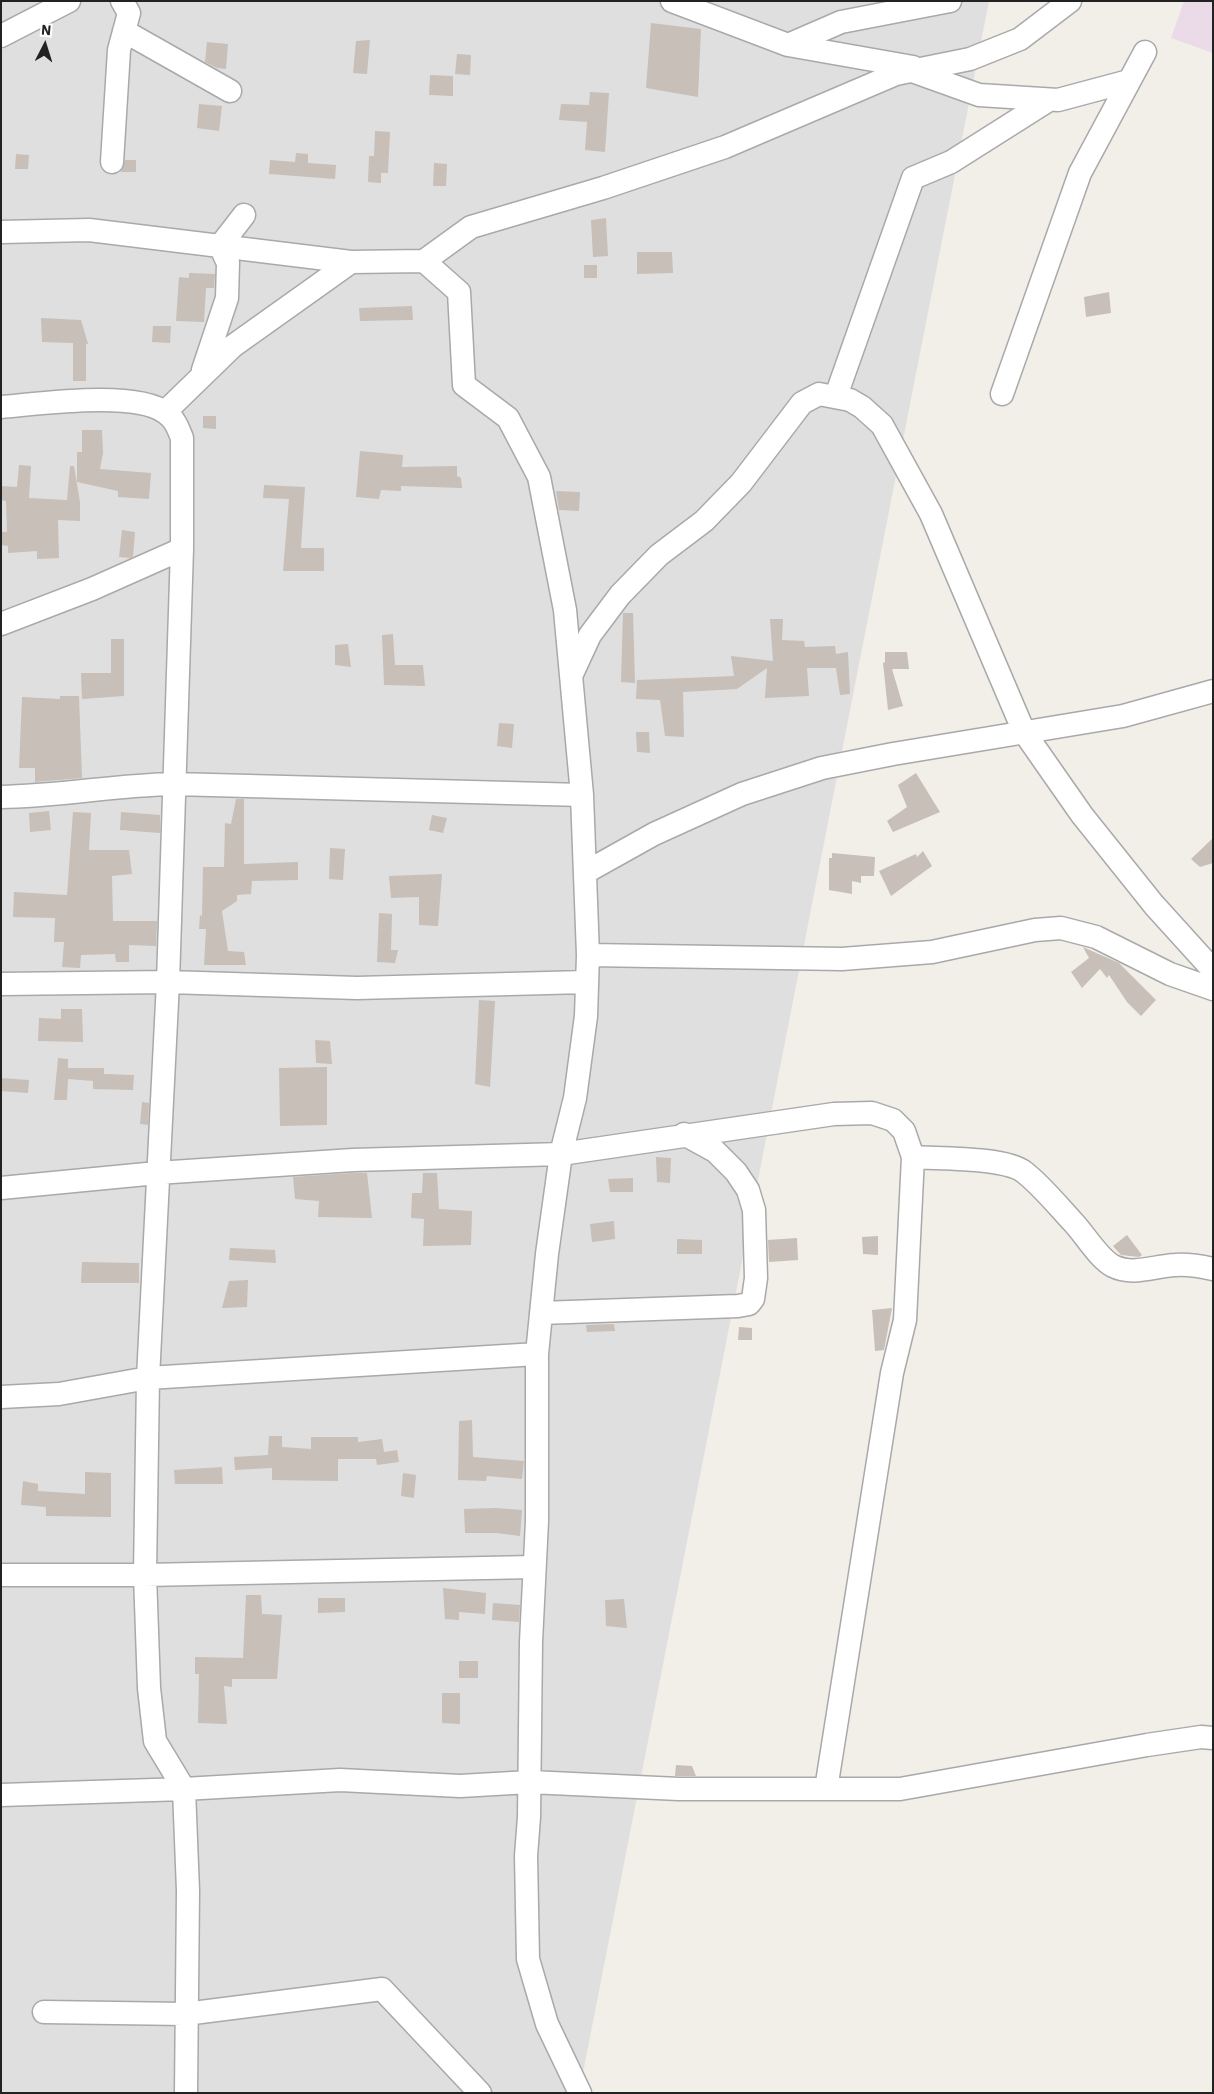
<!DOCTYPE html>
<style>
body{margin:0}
#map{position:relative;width:1214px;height:2094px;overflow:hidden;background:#f2efe9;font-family:"IBM Plex Sans",sans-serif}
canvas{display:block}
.frame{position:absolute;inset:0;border:2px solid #222;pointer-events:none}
.north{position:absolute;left:20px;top:20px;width:50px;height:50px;-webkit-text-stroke:4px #fff;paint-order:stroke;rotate:5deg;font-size:14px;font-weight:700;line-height:20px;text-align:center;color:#222}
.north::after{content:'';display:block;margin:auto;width:18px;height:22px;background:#222;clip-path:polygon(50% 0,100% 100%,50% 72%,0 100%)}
</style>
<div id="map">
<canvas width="1214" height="2094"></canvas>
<div class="frame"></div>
<div class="north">N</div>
</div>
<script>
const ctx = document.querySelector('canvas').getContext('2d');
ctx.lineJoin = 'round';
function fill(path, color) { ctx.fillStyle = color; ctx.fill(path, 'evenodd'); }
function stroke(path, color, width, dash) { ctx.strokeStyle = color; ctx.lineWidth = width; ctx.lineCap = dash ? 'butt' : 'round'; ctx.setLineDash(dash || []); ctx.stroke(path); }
const residential = new Path2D(`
 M1,1H989L579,2093H1Z`);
const industrial = new Path2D(`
 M1184,1H1213V53L1171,38Z`);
const building = new Path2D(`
 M651,23L701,29L698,97L646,88Z
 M370,40L367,74L353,73L356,41Z
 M207,42L228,44L226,69L217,68L205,62Z
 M457,54L471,55L470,75L455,74Z
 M430,75L453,76V96L429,95Z
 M590,92L609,93L605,152L585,150L587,122L559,120L561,104L589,105Z
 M199,104L222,106L219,131L197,128Z
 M375,131L390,132L388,173H381V183L368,182L369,156H374Z
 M296,153L308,154V163L336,165L335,179L269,174L270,160L295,162Z
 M16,154L29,155L28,169H15Z
 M125,160H136V172H121Z
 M434,163L447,164L446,186H433Z
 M606,218L608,256L593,257L591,220Z
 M637,252H672L673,273L637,274Z
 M584,265H597V278H584Z
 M189,273L215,274L214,288H206L204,322L176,321L179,277L189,278Z
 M1109,292L1111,313L1086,317L1084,297Z
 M412,306L413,320L360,321L359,308Z
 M41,318L81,320L88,344H86V381H73V343L42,342Z
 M153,326H171L170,343L152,342Z
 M203,416H216V429L203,428Z
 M82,430H102L103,453L100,469L151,473L149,499L118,497V491L77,482V452H82Z
 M360,451L403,455L402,467L457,466V476L461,478L462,488L401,486V491L381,490L379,499L356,497Z
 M19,465L31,466L29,498L67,500L70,466H74L80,502V521L58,520L59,558L37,559V551L8,553V546L1,545V532H7L6,501L1,500V486L17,487Z
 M264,485L305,487L301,548H324V571H283L289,499L263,498Z
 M556,491L580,492L579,511L559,510Z
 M122,530L135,532L133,557L130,558L119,557Z
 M623,613H633L635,683L621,682Z
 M770,619H783L782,640L804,641L805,647L835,646L836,654L848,652L850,694L840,695L836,668H807L809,696L765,698L767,668L737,689L683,692L684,737L665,736L660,700L636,699L637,680L734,676L731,656L773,661Z
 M393,634L395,665H423L425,686L384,685L382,635Z
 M111,639H124V696L82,699L81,673H111Z
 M348,644L351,667L335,665V645Z
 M885,652H907L909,669H892L903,706L888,710L883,663L885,662Z
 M60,696H79L82,778L35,782V768H19L22,697L60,699Z
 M499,723L514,724L512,748L497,746Z
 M636,732H649L650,753L637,752Z
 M916,773L940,812L893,832L887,821L907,807L898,785Z
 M236,799H244V864L298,862V880L252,881L251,894L237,895V901L222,911L228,951L244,952L246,965H204L206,929H199L200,915L202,916L203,867H224L225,823L231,824Z
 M49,811L51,830L30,832L29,813Z
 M73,812L91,813L89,850H129L132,874L112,876L113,921H157L156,946L129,945V962H116L115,954L81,955L80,968L62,967L64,942H54L55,918L13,917L14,892L67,895Z
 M121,812L160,815V833L120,830Z
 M432,815L447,818L443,833L429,830Z
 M1213,838V863L1200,867L1191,859Z
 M330,848L345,849L343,880L329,879Z
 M923,851L932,866L891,896L879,871L916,854L917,857Z
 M832,853L875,857L874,876H861V883L852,881V894L829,890V858H832Z
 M442,874L438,926L419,925V897L391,898L389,876Z
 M379,913L392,914L391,950H398L395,963L377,962Z
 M1083,947L1119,963L1156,1000L1141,1016L1127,1002L1109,975L1107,978L1100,969L1082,988L1071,972L1089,958Z
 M479,1000L495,1001L490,1087L475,1084Z
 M61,1009H82L83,1042L38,1041L39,1018L61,1019Z
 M315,1040L330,1041L332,1064L316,1063Z
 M58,1058L68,1059V1068H104V1074L134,1075L133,1090L93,1089V1081L68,1079L67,1100H54Z
 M327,1067V1125L280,1126L279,1068Z
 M1,1078L29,1080L28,1093L1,1091Z
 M142,1102L149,1103L148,1125L140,1124Z
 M656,1157L671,1158L670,1183L657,1182Z
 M352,1173H367L372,1218L318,1217L319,1201L295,1199L293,1177Z
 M423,1173H437L439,1209L472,1211L471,1245L423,1246L424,1219L411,1218L412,1193H422Z
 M633,1178V1192H610L608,1179Z
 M614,1221L615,1239L592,1242L590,1224Z
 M1127,1235L1142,1255L1139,1257L1121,1255L1113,1246Z
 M878,1236V1255L863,1254L862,1237Z
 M797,1238L798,1260L769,1262L768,1240Z
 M677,1239L702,1240V1254H677Z
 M230,1248L275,1250L276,1263L229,1260Z
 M82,1262L139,1263V1283H81Z
 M248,1280L247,1307L222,1308L229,1281Z
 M892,1308L884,1350L875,1351L872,1310Z
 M614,1324L615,1331L587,1332L586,1325Z
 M739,1327L752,1328V1340H738Z
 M472,1420L473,1457L524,1461L522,1479L487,1476L486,1481L458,1480L459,1421Z
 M269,1436H282V1447L311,1449V1437H358V1442L382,1439L384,1452L397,1450L399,1462L377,1465L376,1459H338V1481L272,1480V1468L235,1470L234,1457L268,1455Z
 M222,1467L223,1484H175L174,1470Z
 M85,1472L111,1473V1517L46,1516V1507L21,1505L23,1481L38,1484V1491L85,1494Z
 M403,1473L416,1475L414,1498L401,1496Z
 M496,1508L522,1510L520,1536L496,1533H465L464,1509Z
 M443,1588L486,1593L485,1614L459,1612V1620L445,1619Z
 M246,1595H261L262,1614L282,1615L277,1679H232V1687L224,1686L227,1724L198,1723L199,1674H195V1657L243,1658Z
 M318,1598H345V1612L318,1613Z
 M624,1599L627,1628L606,1626L605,1600Z
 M493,1603L520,1605L519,1622L492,1620Z
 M459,1661H478V1678H459Z
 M442,1693H460V1724L442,1723Z
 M676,1765L692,1766L696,1776H675Z`);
const minor = new Path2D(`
 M672,1L788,45L913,67
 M124,31L230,91
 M1,36L69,1
 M788,45L841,22L950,1
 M912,71L979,95L1058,100L1129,81
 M112,162L119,50L129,13L122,1
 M1,232L89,230L351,262L424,261L471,227L603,188L725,147L896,74L970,59L1020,39L1070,1
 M424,261L459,292L464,385L508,418L539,477L565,610L582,795L588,955L586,1016L575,1098L561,1154L547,1254L537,1354V1521L531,1642L529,1817L526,1856L528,1959L547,2024L580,2093
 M203,370L227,298L228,263L220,246L244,215
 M1002,394L1080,173L1145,52
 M836,396L913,178L951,162L1049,100
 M1,407C39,404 136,390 166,413C175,419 178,428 182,438V549L168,982L148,1378L145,1575L149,1688L155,1741L184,1789L188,1891L186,2093
 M165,412L233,346L351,262
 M1,624L92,589L182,549
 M572,674L590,635L620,595L659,555L704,521L741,483L802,403L819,394L850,400L862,407L882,425L931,514L1024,732L1082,815L1154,905L1213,970
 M1,797C59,796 116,785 174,784L582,795
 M586,872L654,834L742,794L822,768L893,754L1123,716L1213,691
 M588,955L842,959L932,952L1035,930L1061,928L1096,937L1170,974L1213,989
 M1,984L168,982L357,988L585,982
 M913,1157C939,1159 1005,1157 1024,1172C1041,1185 1058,1206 1072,1221C1084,1233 1098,1258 1113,1266C1133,1276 1154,1266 1175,1265C1188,1264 1200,1266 1213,1269
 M1,1188L157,1173L353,1160L561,1154L834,1114L872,1113L893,1120L904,1131L913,1157L905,1320L892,1373L826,1789
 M541,1313L738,1306L749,1304L753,1299L756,1278L754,1210L748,1190L736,1172L715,1151L684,1134
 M1,1397L59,1394L148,1378L537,1354
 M1,1575H145L533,1567
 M1,1795L184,1789L340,1780L460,1786L530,1782L679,1789H900L1147,1745L1201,1737L1213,1738
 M44,2012L185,2014L382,1989L480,2093`);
fill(residential, '#e0dfdf');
fill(industrial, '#ebdbe8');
fill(building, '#c7bfb8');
stroke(minor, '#a9a9a9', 25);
stroke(minor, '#fff', 22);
</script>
